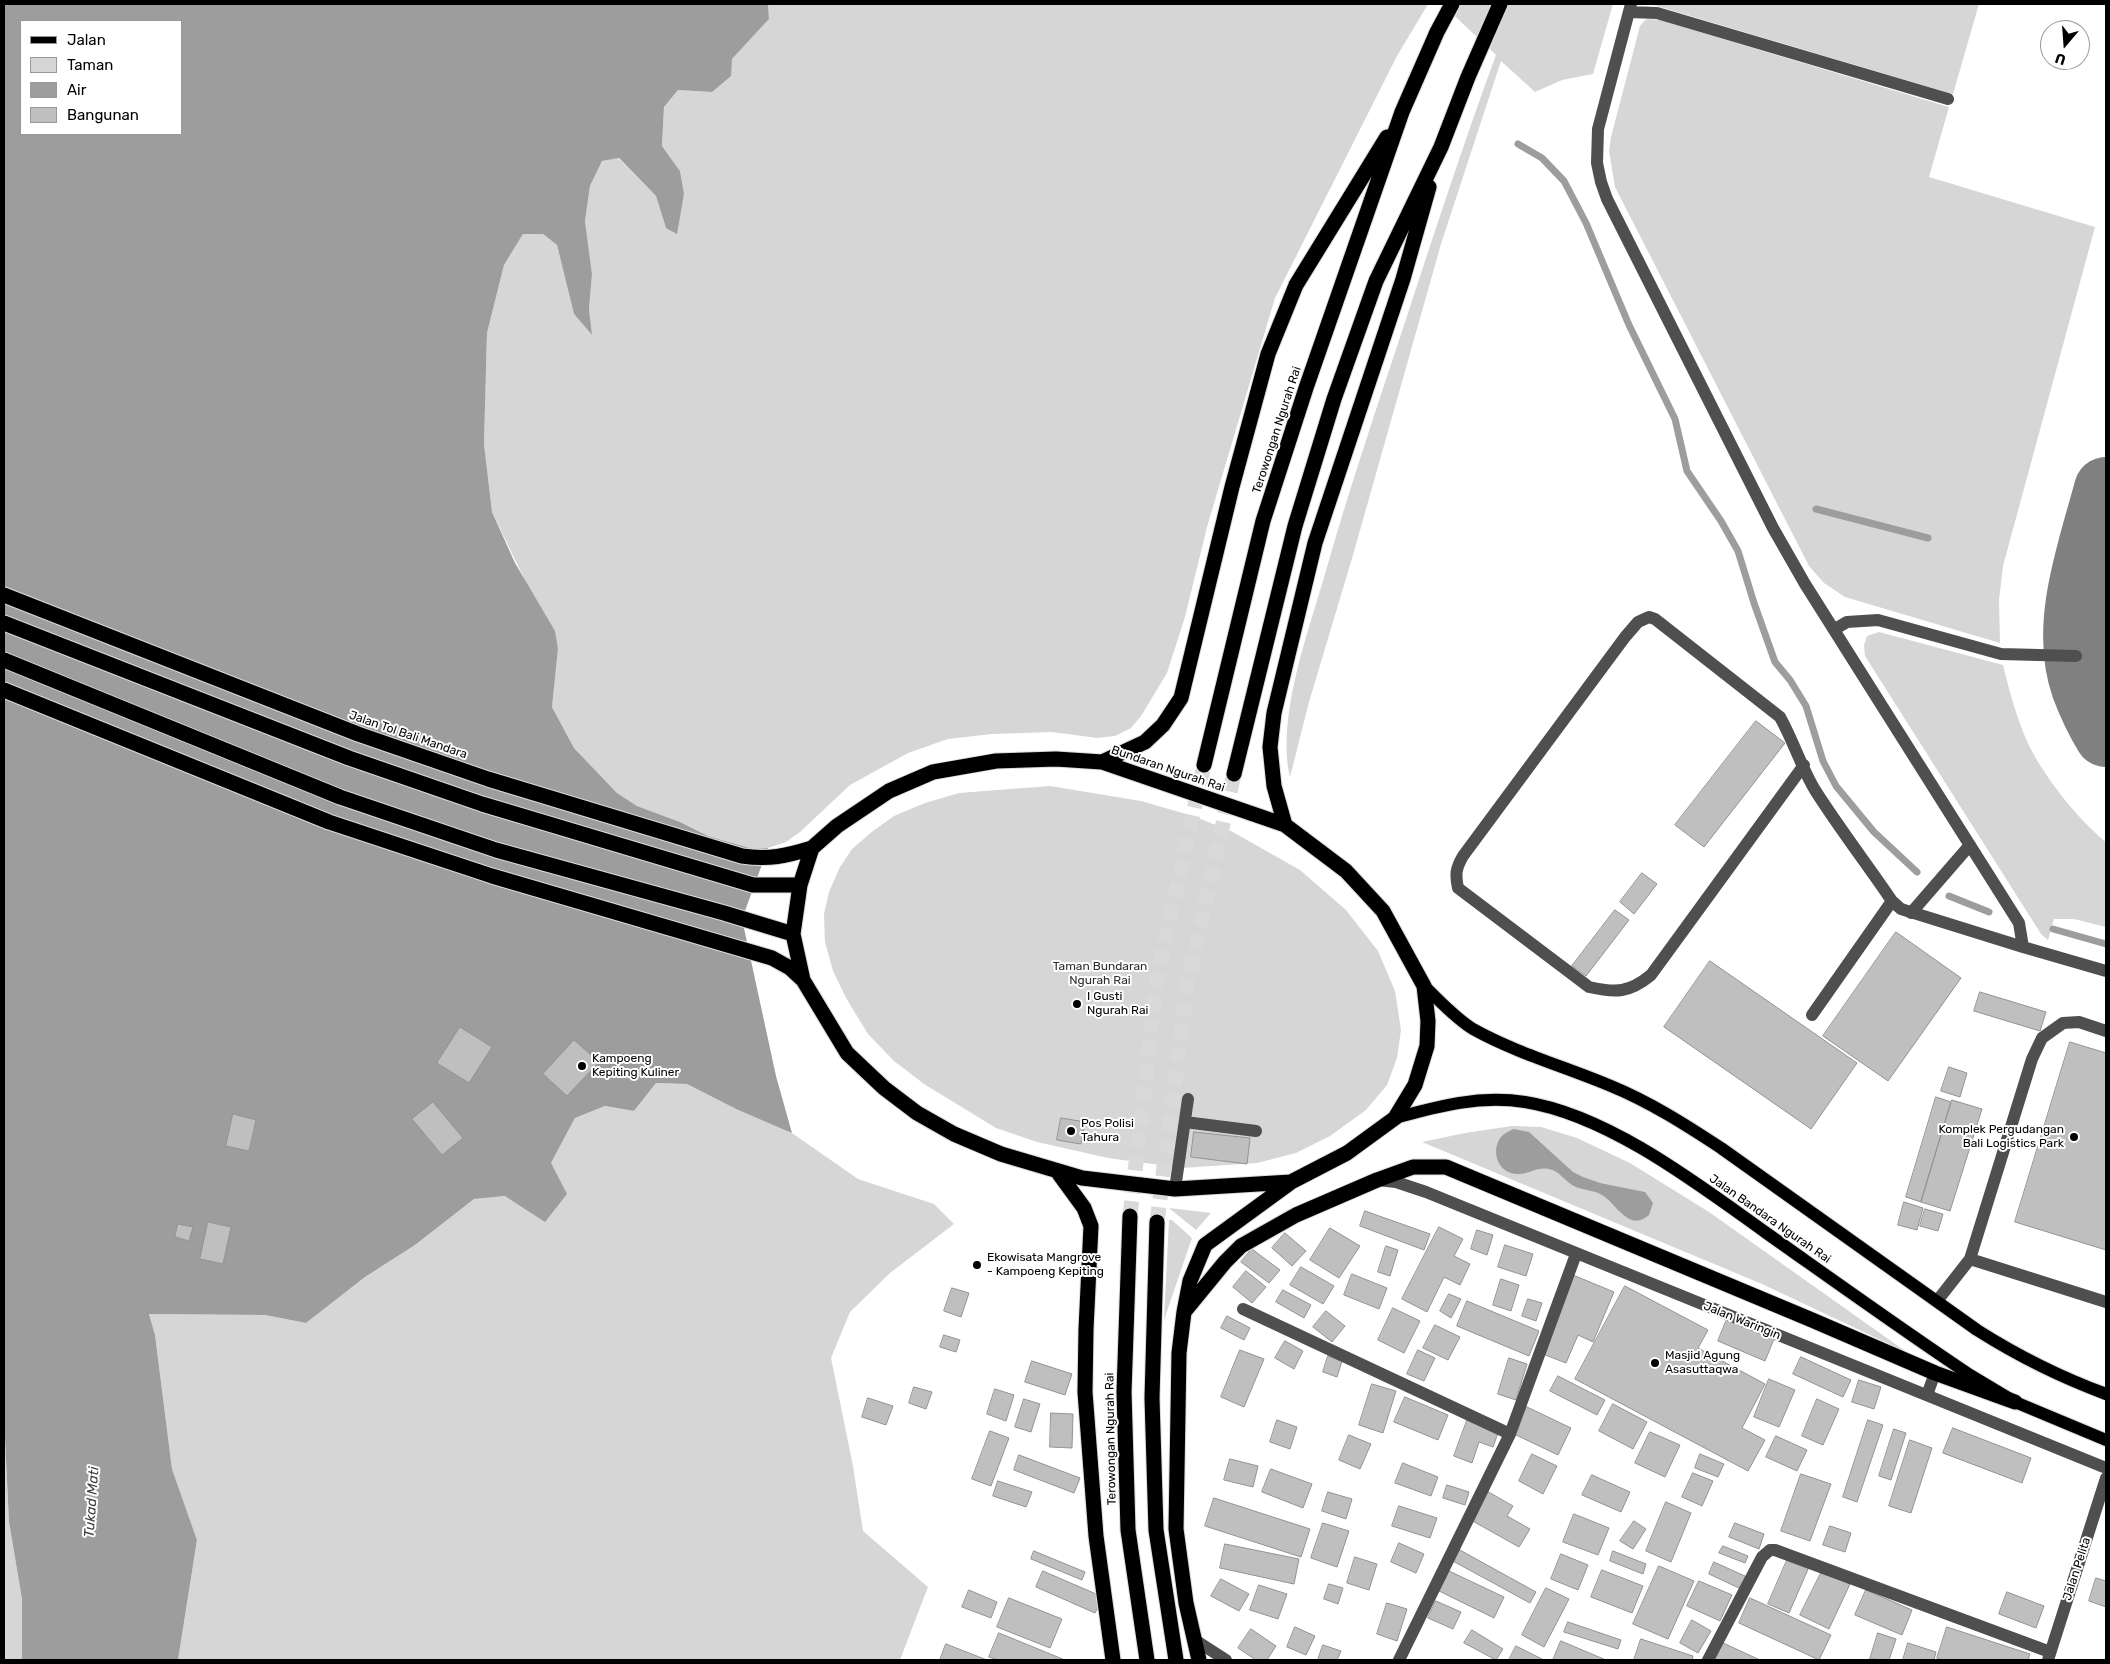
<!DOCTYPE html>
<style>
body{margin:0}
#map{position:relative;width:2110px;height:1664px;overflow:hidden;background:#fff;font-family:Rubik,sans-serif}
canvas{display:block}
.frame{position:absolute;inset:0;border:5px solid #000;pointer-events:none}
.legend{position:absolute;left:20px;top:20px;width:162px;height:115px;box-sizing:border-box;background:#fff;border:1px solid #999;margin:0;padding:6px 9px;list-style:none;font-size:15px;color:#000}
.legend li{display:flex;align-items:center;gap:10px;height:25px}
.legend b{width:25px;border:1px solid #999}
.north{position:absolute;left:2040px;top:20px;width:50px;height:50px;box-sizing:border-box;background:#fff;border:1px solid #999;border-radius:50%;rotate:198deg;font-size:14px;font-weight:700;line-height:20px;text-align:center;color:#000}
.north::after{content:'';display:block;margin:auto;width:18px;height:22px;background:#000;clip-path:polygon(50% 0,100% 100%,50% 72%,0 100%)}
</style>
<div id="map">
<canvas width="2110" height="1664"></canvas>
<div class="frame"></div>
<ul class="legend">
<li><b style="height:6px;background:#000"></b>Jalan</li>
<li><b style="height:14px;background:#d6d6d6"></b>Taman</li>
<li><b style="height:14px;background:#9d9d9d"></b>Air</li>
<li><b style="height:14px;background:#bfbfbf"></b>Bangunan</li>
</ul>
<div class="north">U</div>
</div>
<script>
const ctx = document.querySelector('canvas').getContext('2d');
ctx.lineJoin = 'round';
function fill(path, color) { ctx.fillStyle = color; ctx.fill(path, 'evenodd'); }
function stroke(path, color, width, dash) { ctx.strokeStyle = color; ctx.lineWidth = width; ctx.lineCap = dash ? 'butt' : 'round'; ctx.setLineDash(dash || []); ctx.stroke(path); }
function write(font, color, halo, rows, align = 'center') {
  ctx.font = font + ' Rubik,sans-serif'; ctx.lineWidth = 4; ctx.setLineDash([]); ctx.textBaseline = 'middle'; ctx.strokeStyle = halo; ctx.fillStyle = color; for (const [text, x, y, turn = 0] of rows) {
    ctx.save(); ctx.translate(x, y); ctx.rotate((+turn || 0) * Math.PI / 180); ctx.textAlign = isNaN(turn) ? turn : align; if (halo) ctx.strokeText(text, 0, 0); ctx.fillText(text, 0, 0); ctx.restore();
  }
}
const green = new Path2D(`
 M768,4H1428L1397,56L1275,298L1207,527L1185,617L1167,673L1141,716L1131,728L1115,736L1097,738L1052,732L992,734L948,739L908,753L850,785L800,832L786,842L768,848L753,849L708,836L680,822L637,806L617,793L574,748L552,707L558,649L492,512L484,444L487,333L504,265L523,234H543L557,245L574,314L591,334L589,310L592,274L585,221L590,186L602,161L618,158L656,196L666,228L680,213L684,194L680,171L662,146L664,107L678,90L712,92L732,59L769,19Z
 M1442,4H1613L1593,74L1562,80L1535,92L1501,61L1441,244L1353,555L1309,702L1290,777C1276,715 1310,628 1327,567C1352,480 1381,395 1409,310C1437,225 1465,139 1496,55Z
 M1650,4H1979L1953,94Z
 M1648,19L1660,20L1949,107L1929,177L2095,227L2003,566L1999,600L2000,643L1845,597L1824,583L1809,566L1615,187L1609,151L1611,137L1640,26L1645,20Z
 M1879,632L2003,665C2009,690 2016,715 2026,739C2041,773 2077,819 2106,842V927L2074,919H2054L2048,940L2041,934L1865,656L1864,645L1867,636Z
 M1050,786L1141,801L1193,816L1231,831L1300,870L1346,910L1378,951L1395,991L1401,1030L1397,1058L1387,1085L1366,1110L1330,1136L1296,1153L1257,1163L1182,1168L1108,1158L1037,1142L996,1128L924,1084L894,1061L868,1034L846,998L833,971L825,942L824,914L829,892L840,867L852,849L873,831L894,816L925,803L959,793Z
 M656,1083L687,1084L736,1109L779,1126L792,1133L858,1179L934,1204L954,1224L890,1273L850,1312L831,1358L853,1466L863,1531L928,1587L900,1660H178L197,1540L172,1469L155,1335L149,1314L265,1315L306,1323L365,1277L415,1245L474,1199L505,1196L551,1163L575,1118L605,1106L634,1111Z
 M1512,1126L1541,1127L1577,1138L1630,1163L1709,1212L1908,1353L1762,1284L1422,1142L1465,1133Z
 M1169,1208L1211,1213L1196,1230Z
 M1169,1220H1172L1192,1238L1164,1320Z
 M4,1417L9,1522L22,1599V1660H4Z`);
const water = new Path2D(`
 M4,4H768L769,19L732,59L731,76L712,92L678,90L664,107L662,146L680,171L684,194L677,234L666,228L656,196L619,158L602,161L590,186L585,221L592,274L589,310L592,335L574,314L557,245L543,234H523L504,265L487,333L484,444L492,512L515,563L555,631L558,649L552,707L574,748L617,793L637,806L680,822L708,836L753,849L768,848L742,919L776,1076L792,1133L736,1109L687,1084L656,1083L634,1111L605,1106L575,1118L551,1163L567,1194L545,1222L505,1196L474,1199L415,1245L365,1277L306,1323L265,1315L149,1314L155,1335L172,1469L197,1540L178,1660H22V1599L9,1522L4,1417ZM21,21H181V134H21Z
 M1514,1129L1529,1132L1573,1172L1583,1177L1600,1183L1645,1192L1653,1203L1649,1215C1644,1219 1639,1222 1632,1220C1621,1216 1614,1204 1605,1197C1596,1190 1586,1191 1576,1187C1569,1184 1564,1178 1558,1173C1541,1162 1531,1175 1517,1174C1500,1174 1491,1154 1499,1140C1502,1134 1507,1132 1514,1129Z`);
const stream = new Path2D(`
 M1518,144L1542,158L1564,181L1586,223L1629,325L1675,419L1687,471L1721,521L1738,551L1754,603L1775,662L1790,680L1806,706L1823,761L1836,786L1874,832L1917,872
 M1816,509L1928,538
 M1949,896L1989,912
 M2053,929L2106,944`);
const taxiway = new Path2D(`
 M2106,489C2090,549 2061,625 2083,687C2089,703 2097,720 2106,735`);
const building = new Path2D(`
 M1756,721L1785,743L1704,847L1675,825Z
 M1642,873L1657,884L1634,914L1620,902Z
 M1615,910L1629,920L1586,976L1572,966Z
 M1896,932L1961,978L1888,1081L1823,1036Z
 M1710,961L1857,1063L1811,1129L1664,1027Z
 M1980,992L2046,1012L2040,1031L1974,1011Z
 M460,1027L492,1047L469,1083L437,1063Z
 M574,1040L599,1062L567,1096L543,1074Z
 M2070,1042L2106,1053V1250L2015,1222Z
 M1949,1067L1967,1073L1960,1097L1941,1091Z
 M1936,1097L1951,1102L1921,1202L1906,1197Z
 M1952,1100L1982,1109L1950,1211L1921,1202Z
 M433,1102L463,1138L442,1155L412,1119Z
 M233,1114L256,1120L249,1151L226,1146Z
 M1061,1118L1085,1122L1081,1144L1057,1140Z
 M1194,1132L1250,1138L1247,1164L1191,1157Z
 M1904,1202L1923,1208L1917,1230L1898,1225Z
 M1925,1209L1943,1214L1938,1231L1920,1226Z
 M1365,1211L1430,1234L1424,1250L1360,1226Z
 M208,1222L231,1227L223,1264L200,1259Z
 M178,1224L193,1227L189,1241L175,1237Z
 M1439,1227L1463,1239L1454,1256L1470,1264L1460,1285L1444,1277L1427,1312L1402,1299Z
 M1330,1228L1360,1246L1339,1278L1310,1260Z
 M1477,1230L1493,1235L1487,1255L1471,1249Z
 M1285,1233L1306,1251L1292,1266L1272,1248Z
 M1505,1245L1533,1254L1526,1276L1498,1267Z
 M1386,1246L1398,1250L1390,1276L1378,1272Z
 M1252,1249L1280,1270L1269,1283L1241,1262Z
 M1301,1267L1334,1286L1323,1304L1290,1285Z
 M1246,1271L1266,1287L1252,1303L1233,1287Z
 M1352,1274L1387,1288L1379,1309L1344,1295Z
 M1573,1275L1614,1292L1593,1342L1578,1335L1566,1363L1540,1353Z
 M1501,1279L1519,1285L1511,1311L1493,1305Z
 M1625,1286L1708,1330L1698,1348L1765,1384L1742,1428L1765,1440L1748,1471L1575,1379Z
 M952,1288L969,1293L961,1317L944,1311Z
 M1283,1290L1311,1305L1304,1318L1276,1302Z
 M1449,1294L1461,1299L1451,1318L1440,1311Z
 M1528,1299L1542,1303L1536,1321L1522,1316Z
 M1467,1301L1539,1331L1529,1356L1457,1326Z
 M1393,1308L1420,1321L1404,1353L1378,1340Z
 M1326,1311L1345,1326L1332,1342L1313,1327Z
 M1227,1316L1250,1328L1244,1340L1221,1328Z
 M1727,1319L1774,1339L1765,1361L1718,1341Z
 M1435,1325L1460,1337L1448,1360L1423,1348Z
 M944,1335L960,1340L956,1352L940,1347Z
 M1285,1341L1303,1351L1294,1369L1275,1358Z
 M1240,1350L1264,1359L1244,1407L1221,1397Z
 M1418,1350L1435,1358L1424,1381L1407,1374Z
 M1328,1356L1342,1361L1337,1377L1323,1372Z
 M1801,1357L1851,1380L1843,1397L1793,1374Z
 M1509,1358L1527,1364L1516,1400L1498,1394Z
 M1032,1361L1072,1374L1065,1395L1025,1382Z
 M1558,1376L1605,1400L1597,1415L1550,1391Z
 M1769,1379L1795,1390L1779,1427L1754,1417Z
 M1859,1380L1881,1387L1874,1409L1852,1402Z
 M1372,1384L1396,1391L1383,1433L1359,1425Z
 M914,1387L932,1392L926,1409L909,1403Z
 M995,1389L1014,1395L1006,1421L987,1414Z
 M1405,1397L1448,1415L1438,1440L1394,1422Z
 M868,1398L893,1406L886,1425L862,1417Z
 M1024,1399L1040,1404L1031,1432L1015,1427Z
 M1817,1399L1839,1409L1823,1445L1802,1436Z
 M1613,1404L1647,1422L1633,1449L1599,1431Z
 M1527,1407L1571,1428L1558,1455L1514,1434Z
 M1051,1413L1073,1414L1072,1448L1050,1447Z
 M1468,1418L1499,1430L1493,1447L1479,1442L1472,1463L1454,1456Z
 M1277,1420L1297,1427L1290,1449L1270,1442Z
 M1868,1420L1883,1425L1857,1502L1843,1497Z
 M1953,1428L2031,1458L2022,1483L1943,1453Z
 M1894,1429L1906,1433L1891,1480L1879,1476Z
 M990,1431L1009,1438L991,1486L972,1479Z
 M1650,1432L1680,1445L1665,1477L1635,1463Z
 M1349,1435L1371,1444L1360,1469L1339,1460Z
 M1776,1436L1807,1450L1797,1471L1766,1457Z
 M1910,1440L1932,1448L1911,1513L1889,1506Z
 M1532,1454L1557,1466L1543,1494L1519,1481Z
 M1700,1454L1724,1464L1718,1477L1695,1468Z
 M1019,1455L1080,1478L1074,1493L1014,1470Z
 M1230,1459L1258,1466L1253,1487L1224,1480Z
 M1403,1463L1438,1477L1431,1496L1395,1483Z
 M1271,1469L1312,1484L1303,1508L1262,1492Z
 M1693,1473L1713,1481L1702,1506L1682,1497Z
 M1801,1474L1831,1484L1810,1541L1781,1531Z
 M1592,1475L1630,1492L1621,1512L1582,1495Z
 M998,1481L1032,1492L1026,1507L993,1496Z
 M1447,1485L1469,1492L1465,1505L1443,1498Z
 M1485,1490L1513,1506L1507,1516L1530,1529L1519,1547L1469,1519Z
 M1328,1492L1352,1499L1346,1519L1322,1511Z
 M1214,1498L1310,1529L1301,1557L1205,1526Z
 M1666,1502L1691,1513L1671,1562L1646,1551Z
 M1399,1506L1437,1518L1430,1538L1392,1526Z
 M1574,1514L1609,1528L1598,1555L1563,1542Z
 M1634,1521L1646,1529L1633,1549L1620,1541Z
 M1323,1523L1349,1531L1337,1567L1311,1558Z
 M1735,1523L1764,1534L1759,1549L1729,1537Z
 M1830,1526L1851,1533L1845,1552L1823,1545Z
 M1399,1543L1424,1554L1416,1573L1391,1562Z
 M1225,1544L1299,1559L1294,1584L1220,1568Z
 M1723,1546L1748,1556L1745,1563L1719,1553Z
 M1458,1549L1536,1592L1530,1603L1451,1560Z
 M1034,1551L1085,1572L1082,1580L1031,1559Z
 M1613,1551L1646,1564L1643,1574L1610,1561Z
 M1561,1554L1588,1565L1578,1590L1551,1579Z
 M1355,1557L1377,1564L1369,1590L1347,1583Z
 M1788,1558L1809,1567L1789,1613L1768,1604Z
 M1714,1562L1747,1577L1741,1589L1709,1574Z
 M1659,1566L1694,1581L1668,1639L1633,1624Z
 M1602,1570L1643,1586L1632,1613L1591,1597Z
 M1043,1571L1103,1597L1095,1613L1036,1587Z
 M1449,1571L1504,1597L1494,1618L1439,1591Z
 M1822,1571L1850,1584L1829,1629L1800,1615Z
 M2096,1578L2106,1581V1607L2089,1601Z
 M1221,1579L1249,1594L1239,1611L1211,1596Z
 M1699,1581L1732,1595L1720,1621L1687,1606Z
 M1329,1584L1343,1588L1338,1604L1324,1599Z
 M1259,1585L1287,1594L1278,1619L1250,1610Z
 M1546,1588L1569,1599L1544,1647L1522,1635Z
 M969,1590L997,1602L991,1618L962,1607Z
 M1866,1590L1912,1610L1902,1635L1855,1615Z
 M2007,1592L2044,1606L2036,1628L1999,1614Z
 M1009,1598L1062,1619L1050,1648L997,1627Z
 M1750,1598L1831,1635L1819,1660L1739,1623Z
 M1436,1601L1461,1612L1453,1629L1428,1618Z
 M1387,1603L1407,1609L1397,1641L1377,1634Z
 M1692,1620L1711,1631L1698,1653L1680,1643Z
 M1568,1622L1621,1640L1618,1649L1564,1632Z
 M1295,1627L1315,1636L1306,1655L1287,1647Z
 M1947,1627L2030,1654L2028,1660H1943L1937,1658Z
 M1251,1629L1276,1646L1267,1660H1256L1238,1648Z
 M1472,1630L1503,1649L1496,1660L1464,1643Z
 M999,1633L1065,1660H998L989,1657Z
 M1878,1633L1896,1639L1889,1660L1870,1659Z
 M1641,1639L1693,1656L1692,1660H1634Z
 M1561,1641L1606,1660H1553Z
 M1721,1642L1760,1660H1715Z
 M1908,1643L1936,1652L1934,1660H1903Z
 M946,1644L987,1660H940Z
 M1323,1645L1341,1651L1337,1660H1318Z
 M1516,1646L1542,1659L1541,1660H1509Z`);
const highwayTunnel = new Path2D(`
 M1130,1216L1157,977L1204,765
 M1157,1222L1187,986L1234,774`);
const minor = new Path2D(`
 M1631,4L1598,129L1597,163L1601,182L1607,199L1773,528L1805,584L2019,923L2023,947L2106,971
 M1629,12L1657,13L1948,99
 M1835,629L1847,622L1878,620L2001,654L2076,656
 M1804,765L1651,975C1629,993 1616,993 1589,987L1458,888C1455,874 1456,868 1463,856L1625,637L1638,622L1649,617L1655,619L1780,717C1793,740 1802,769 1815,790C1839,828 1867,864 1892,901L1901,909L2023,947
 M1911,913L1970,845
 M1812,1015L1892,901
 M1185,1122L1256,1131
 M1377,1180L1396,1182L1426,1192L2106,1468
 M1175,1189L1188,1099
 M1970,1259L2106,1302
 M1937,1301L1970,1259L2032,1059L2042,1038L2063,1023L2079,1022L2106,1031
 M1243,1309L1510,1434
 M1927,1395L1935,1373
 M1195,1640L1226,1660
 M1399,1660L1510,1434L1576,1254
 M1708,1660L1762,1557L1770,1550H1775L2050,1652
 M2048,1660L2106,1478`);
const major = new Path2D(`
 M1424,986C1440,1001 1455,1018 1473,1029C1516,1053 1566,1067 1611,1086C1650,1102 1686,1125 1721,1148L1977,1330C2018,1356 2060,1377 2106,1394
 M1395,1118C1439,1106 1479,1095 1525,1102C1608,1115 1698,1184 1765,1232C1833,1280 1901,1329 1970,1375L2015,1402L2106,1440`);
const highway = new Path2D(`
 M4,595L358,734L488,779L742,856C769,860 786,856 812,848
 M4,623L349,758L482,804L753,885H800
 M4,660L340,797L496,850L724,913L793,934
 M4,690L329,822L492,876L772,958L790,968L803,980
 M1056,759L1102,762L1285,825L1346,871L1383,911L1424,986L1428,1021L1427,1046L1415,1085L1395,1118L1347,1153L1291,1182L1175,1189L1082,1178L1001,1154L954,1134L917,1113L884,1088L847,1053L803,980L793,934L800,885L812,848L837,826L889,791L933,772L996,761Z
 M1102,762L1145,742L1163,725L1181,698L1232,487L1268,354L1296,285L1387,137
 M1204,765L1263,521L1306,388L1402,112L1437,32L1452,4
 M1234,774L1295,526L1334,399L1376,281L1441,147L1468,77L1500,4
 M1285,825L1274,786L1270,747L1274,713L1315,543L1403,279L1429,187
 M1057,1171L1084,1208L1091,1226L1086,1329L1085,1392L1096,1536L1113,1660
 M1130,1216L1124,1392L1128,1530L1147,1660
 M1157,1222L1152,1398L1156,1530L1176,1660
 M1184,1312L1225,1262L1241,1246L1296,1215L1377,1180L1413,1167H1446L1812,1320L1935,1373L2015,1402
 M1199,1660L1186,1603L1176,1529L1179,1353L1184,1312L1190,1281L1205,1245L1290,1183`);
const markers = [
 [1077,1004,5,"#000"],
 [582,1066,5,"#000"],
 [1071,1131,5,"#000"],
 [2074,1137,5,"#000"],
 [977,1265,5,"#000"],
 [1655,1363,5,"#000"]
];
const streetNames = [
 ["Terowongan Ngurah Rai",1277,430,-72],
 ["Jalan Tol Bali Mandara",408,735,19],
 ["Bundaran Ngurah Rai",1168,769,19],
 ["Jalan Bandara Ngurah Rai",1770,1219,35],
 ["Jalan Waringin",1742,1321,22],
 ["Terowongan Ngurah Rai",1111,1439,-91],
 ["Jalan Pelita",2077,1569,-72]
];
const parkNames = [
 ["Taman Bundaran",1100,967],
 ["Ngurah Rai",1100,981]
];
const poiNames = [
 ["I Gusti",1087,997],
 ["Ngurah Rai",1087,1011],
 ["Kampoeng",592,1059],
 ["Kepiting Kuliner",592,1073],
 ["Pos Polisi",1081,1124],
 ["Tahura",1081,1138],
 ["Komplek Pergudangan",2064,1130,"right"],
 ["Bali Logistics Park",2064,1144,"right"],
 ["Ekowisata Mangrove",987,1258],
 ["- Kampoeng Kepiting",987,1272],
 ["Masjid Agung",1665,1356],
 ["Asasuttaqwa",1665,1370]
];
const waterNames = [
 ["Tukad Mati",92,1502,-86]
];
fill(green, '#d6d6d6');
fill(water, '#9d9d9d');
stroke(stream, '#9d9d9d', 7);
stroke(taxiway, '#808080', 64);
fill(building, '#bfbfbf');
stroke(building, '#939393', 1);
stroke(highwayTunnel, '#d9d9d9', 15, [15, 8]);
stroke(major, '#dbdbdb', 14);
stroke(highway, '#dbdbdb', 17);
stroke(minor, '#4f4f4f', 12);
stroke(major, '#000', 12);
stroke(highway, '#000', 15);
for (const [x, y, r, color] of markers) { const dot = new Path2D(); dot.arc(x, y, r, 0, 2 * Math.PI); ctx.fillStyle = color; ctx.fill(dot); stroke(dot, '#fff', 2); }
write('12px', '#000', '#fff', streetNames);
write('12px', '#2d2d2d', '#fff', parkNames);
write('12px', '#000', '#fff', poiNames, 'left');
write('italic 14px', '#3e3e3e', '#fff', waterNames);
</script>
